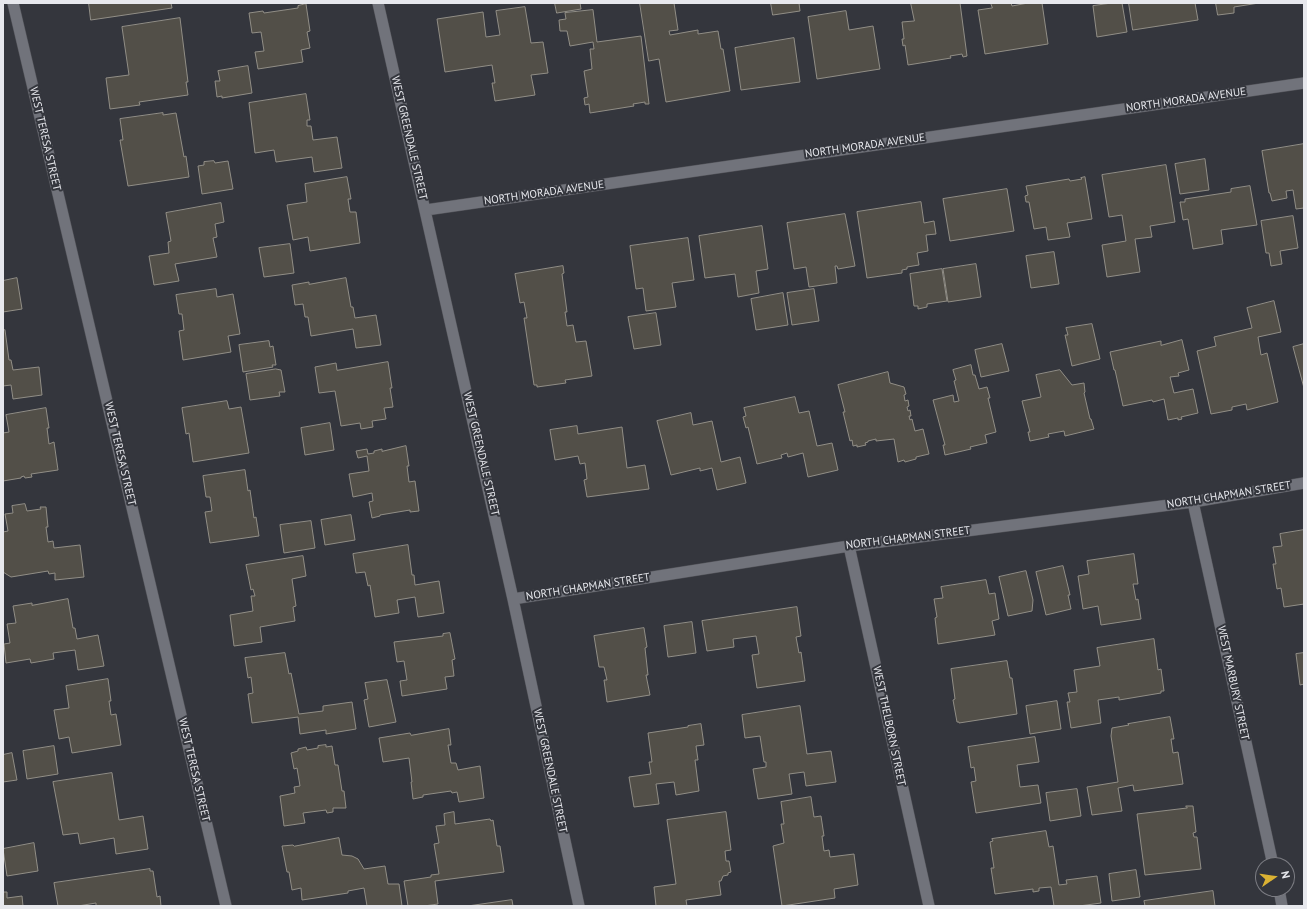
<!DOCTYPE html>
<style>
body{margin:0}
#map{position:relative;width:1307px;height:909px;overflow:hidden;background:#34363d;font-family:"PT Sans",sans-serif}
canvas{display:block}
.frame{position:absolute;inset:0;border:4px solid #e7e8ed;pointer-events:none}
.north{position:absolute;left:1255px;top:857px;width:40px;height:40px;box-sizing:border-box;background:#34363d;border:1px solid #7c7d83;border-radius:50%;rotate:77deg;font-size:11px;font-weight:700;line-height:16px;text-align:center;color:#e7e8ed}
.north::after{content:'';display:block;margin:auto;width:14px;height:18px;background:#dbb233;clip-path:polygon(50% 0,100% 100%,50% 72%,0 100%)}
</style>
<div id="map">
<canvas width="1307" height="909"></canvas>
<div class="frame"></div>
<div class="north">N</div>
</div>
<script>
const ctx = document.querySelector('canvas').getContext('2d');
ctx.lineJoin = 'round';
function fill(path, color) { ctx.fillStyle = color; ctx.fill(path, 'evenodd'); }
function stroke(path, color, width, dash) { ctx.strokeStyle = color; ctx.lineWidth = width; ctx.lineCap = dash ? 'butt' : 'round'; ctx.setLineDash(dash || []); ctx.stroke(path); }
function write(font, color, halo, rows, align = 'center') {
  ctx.font = font + ' "PT Sans",sans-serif'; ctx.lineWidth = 4; ctx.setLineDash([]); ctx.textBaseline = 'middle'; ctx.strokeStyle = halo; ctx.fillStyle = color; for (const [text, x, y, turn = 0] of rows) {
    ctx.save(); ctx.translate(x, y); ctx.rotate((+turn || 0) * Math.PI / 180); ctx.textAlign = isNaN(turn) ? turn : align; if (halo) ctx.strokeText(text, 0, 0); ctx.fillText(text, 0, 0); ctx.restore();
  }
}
const building = new Path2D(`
 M89,3H171L172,8L91,20Z
 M555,3H580L581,9L557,13Z
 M640,3H674L678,30L669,31L670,35L698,30V34L718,31L721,49H723L730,91L666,102L659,59L649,61Z
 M771,3H799L800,11L773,15Z
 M911,3H960L967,56L963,57L962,54L950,56L951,58L908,65L905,45L903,46L902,39H904L902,22L914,21Z
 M991,3H1011L1012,6L1028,3H1042L1048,44L985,54L978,10L992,8Z
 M1112,3H1122L1127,32L1097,37L1093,6Z
 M1129,3H1195L1198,20L1133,30Z
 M1216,3H1259L1234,7V13L1218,15Z
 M306,4L310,31L307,32L310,48L301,50L303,62L258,69L255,52L264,51L261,32L252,33L249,13L263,11L264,13L298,8V6Z
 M525,7L531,43L543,42L548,73L531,75L535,95L495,101L492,83H495L492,65L445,72L437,19L483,12L486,37L500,35L496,11Z
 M593,10L597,42L641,36L649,104H645V102L633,104L634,106L590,113L589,104L585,105L584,98L588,97L584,71L592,69L590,49H594L593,42L570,46L567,31H560L559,20L566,19L565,13Z
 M846,11L849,30L873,26L880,69L817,79L808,17Z
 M180,18L188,82H186L188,95L139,102L140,105L110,109L106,78L129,75L122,27Z
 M794,38L800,82L741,90L735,48Z
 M248,66L252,93L222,98V96L217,97L215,81H220L218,71Z
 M306,94L310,120H307V126H311L313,140L337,137L342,168L314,172L312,157L276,162L274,150L255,153L249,103Z
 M163,113V115L176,113L184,157L186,156L189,177L128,186L120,140H123L120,119Z
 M1304,144V208L1296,209L1293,190L1286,191L1287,198L1272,201L1270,193H1269L1262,151Z
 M1205,159L1209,190L1180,194L1175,164Z
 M214,161L215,163L228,161L233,189L202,194L198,166L204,165V162Z
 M1166,165L1175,222L1150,226L1152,237L1135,239L1140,272L1107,277L1102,245L1126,241L1122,215L1109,217L1102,175Z
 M347,177L351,199H348L350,212H356L360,243L310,251L308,237L293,240L287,205L307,202L305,184Z
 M1085,177L1092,219L1067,223L1070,237L1048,240L1046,227L1034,229L1029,202H1026L1025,196L1028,195L1026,186L1069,179L1070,181L1082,179L1081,178Z
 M1250,186L1257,225L1221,230L1223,244L1193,249L1188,219L1183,220L1180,202H1185V199L1231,192V189Z
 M1007,189L1014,231L950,241L943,199Z
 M921,202L924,223L934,221L936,234L926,235L928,251L917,253L919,265L907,267V269L902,270V273L867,278L857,212Z
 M221,203L224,222L215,224L217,237L213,238L217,257L175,264L179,281L154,285L149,256L169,253L168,242L171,241L166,213Z
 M845,214L855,266L838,269L837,266H835L837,283L809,287L806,267L794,269L787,223Z
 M1293,216L1298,248L1280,251L1282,264L1271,266L1269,253H1266L1261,221Z
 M762,226L768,269L756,271L759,293L738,297L735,274L705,278L699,236Z
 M688,238L694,280L672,283L676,307L646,311L643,288L636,289L630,246Z
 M290,244L294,273L264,277L259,248Z
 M1054,252L1059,284L1031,288L1026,256Z
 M976,264L981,297L948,302L943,269Z
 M563,266L564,273L562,274L567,312H565L567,326L573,325L576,342L586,341L592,376L565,380L566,383L537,387V385H534L524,318H527L524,302L520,303L515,274Z
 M942,269L947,301L927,304V307L918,309V306H914L910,274Z
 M17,278L22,309L3,312V281Z
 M346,278L351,307H353L355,318L376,315L381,345L356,348L353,329L311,336L308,317H305L303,304L295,305L292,285L309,282V284Z
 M216,289L217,297L233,294L240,334L228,336L231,352L183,360L179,331L184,330L182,314H179L176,295Z
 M814,289L819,321L792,325L787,293Z
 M783,293L788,325L756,330L751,299Z
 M1274,301L1281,332L1258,337L1261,355L1267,353L1278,402L1247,410L1246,404L1232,407V410L1211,414L1197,351L1216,346L1214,337L1252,328L1247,308Z
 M656,313L661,345L634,349L628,317Z
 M1092,324L1100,359L1072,366L1065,335H1068L1066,328Z
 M5,330L9,360H11L13,370L39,367L42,395L13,399L11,385L3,386V331Z
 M1182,340L1189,370L1178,373L1179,376L1170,377L1174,393L1193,389L1198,413L1181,417L1182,419L1178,420V418L1168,420L1164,399L1153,402L1152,400L1123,406L1115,370H1114L1110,352L1161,341V345Z
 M269,341L270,347L273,346L276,365H272L273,367L243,372L239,345Z
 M1002,344L1009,371L981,377L975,350Z
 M1304,344V388L1293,347Z
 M388,362L392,388H390L393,407L384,408L386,419L372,421L373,427L361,429L360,423L341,426L335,391L319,393L315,367L336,363L337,370Z
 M971,365L973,375H975L979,389L987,387L990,398H988L996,432L985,435L987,443L970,447L971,449L945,455L943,445H945L933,400L953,395L954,402L959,401L954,381L956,380L953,370Z
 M276,369L281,370L285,392H279L280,396L250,400L246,374Z
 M1060,370L1072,385L1084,383L1085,392L1084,393L1090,419H1091L1094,429L1065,436L1064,431L1048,434L1049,437L1030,441L1028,432H1030L1022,401L1041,397L1036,375Z
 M888,372L890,383L904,387L906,394L904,395L905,401L908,400L909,406L907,407L908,411L910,410L911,416H909L910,420L912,419L915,431L923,429L929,454L916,457V459L905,462L904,460L898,462L894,439L876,441V439L868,441V442L865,443L866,445L857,447V445L853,446L852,440L850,441L843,412H845L838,385Z
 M795,397L799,413L809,411L817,446L832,443L838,470L808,477L803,453L788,457L787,453L781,455L782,458L757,464L748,427L746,428L743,417L746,416L744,408Z
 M227,401L229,409L241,407L249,453L193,462L189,433L186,434L182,408Z
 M46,408L49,428H47L49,444L54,442L58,470L31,474L32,477L25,478L24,476L21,477V478L3,481V433L9,432L6,415Z
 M691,413L693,425L712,421L721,462L740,457L746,483L717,490L712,468L700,471V468L671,475L657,421Z
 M330,423L334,450L305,455L301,428Z
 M577,426L578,434L622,427L627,468L645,465L649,489L587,497L584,480L587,479L585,463L580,464L578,456L555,460L550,430Z
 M406,446L409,466H407L409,482L415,481L419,511L410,512V510L380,515V516L372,518L369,502L373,501L372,493L353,497L349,474L369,471L367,456L358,458L356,451L367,449L368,454L374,453V451L382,449V451Z
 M245,470L248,491L250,490L254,518L256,517L259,536L210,543L205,512L212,511L210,497H206L203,476Z
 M25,504L27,511L41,509L40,507H46L48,527H46L48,542L53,541L54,548L80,545L84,577L55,580V573L49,574L48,571L11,577L3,572V532L8,531L5,514L13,513L12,506Z
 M351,515L355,540L325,545L321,520Z
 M311,521L315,548L284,553L280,525Z
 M1304,530V604L1284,607L1281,588L1277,589L1273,564H1276L1273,547L1282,546L1280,534Z
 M408,545L412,575H414L415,585L439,581L444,613L418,617L415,597L397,600L399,613L375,617L370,585L368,586L365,572L356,573L353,554Z
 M1134,554L1138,584H1133L1136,600L1138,599L1141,619L1101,625L1098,606L1083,609L1078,576L1089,574L1087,561Z
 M303,556L306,576L292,579L296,606L293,607L295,621L260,627L262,642L234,646L230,615L253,611L251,596H255L253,589L251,590L246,565Z
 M1063,566L1070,595H1068L1071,609L1046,615L1036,572Z
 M1026,571L1033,600L1032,611L1008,616L999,577Z
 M986,580L989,594L995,593L999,619L992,621L995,635L938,644L935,618L937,617L934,599L943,598L941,587Z
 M68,599L73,628H75L77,639L98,635L104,666L78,670L75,650L53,653L54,659L31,663L30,659L6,663L4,644L10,643L7,624L16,623L13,606L32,603V605Z
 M797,607L801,636L796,637L799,653L801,652L805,681L757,688L752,655L759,654L756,636L733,639L734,647L707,651L702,621Z
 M692,622L696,653L668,657L664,626Z
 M644,628L647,647L645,648L648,675H646L650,695L607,702L604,680H607L604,667H599L594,636Z
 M450,633L455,659L452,660L454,676L445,677L447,689L402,696L400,681L407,680L404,661L397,662L394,642L443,636V634Z
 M1154,639L1158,670L1161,669L1164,691H1161V693L1119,700V697L1098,700L1101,723L1071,728L1067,702H1070L1068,693L1077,692L1074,670L1100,666L1097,648Z
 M285,653L289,674L291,673L299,714L323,711V706L352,702L356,729L326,734V730L300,734L298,717L252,723L248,694L253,693L251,677L248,678L245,658Z
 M1304,653V684L1300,685L1296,654Z
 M1007,661L1010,678H1012L1017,714L959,723V722H957L953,700L955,699L951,669Z
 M108,679L111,701H109L111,715L116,714L121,745L72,753L69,737L59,739L54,710L69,708L66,686Z
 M387,680L396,722L369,727L364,700L368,699L365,683Z
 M1057,701L1061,729L1030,734L1026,706Z
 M800,706L807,754L831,751L836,782L806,786L804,772L789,774L792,794L758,799L753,769L766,767V762H764L760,736L745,738L742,715Z
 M1170,717L1174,739H1171L1173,753L1178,752L1183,784L1134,791L1133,785L1118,788L1122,811L1092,815L1087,787L1118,782L1111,736L1112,728L1129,725L1128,724Z
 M701,724L704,745L696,746L698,760H695L699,791L676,795L674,782L656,784L659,804L634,807L629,777L651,774L649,762H652L648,733L688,727V726Z
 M449,729L451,745H448L451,763H456L458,770L480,766L484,798L459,802L457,792L452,793L451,791L423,795V797L413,799L411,782H412L409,758L383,762L379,738L410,733L411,735Z
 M1035,737L1039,762L1017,765L1020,787L1038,785L1041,803L976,813L971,782L976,781L974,767L971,768L968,747Z
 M326,745V747L332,746L335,765H338L342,791H344L346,808H333V812L327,813L326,810L303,813L305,823L284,826L280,796L295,793L294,787L300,786L297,768L294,769L291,753L298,751V749L306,747L307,750L318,748V746Z
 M54,746L58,774L27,779L23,751Z
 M12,753L17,780L3,782V755Z
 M112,773L119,820L143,816L148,849L116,854L114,838L80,844L78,833L63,835L53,782Z
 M1077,789L1081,816L1050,821L1046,793Z
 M811,797L814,817L821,816L824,836H822L824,851L829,850L830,857L854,854L858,885L834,889L835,898L782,906L773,846L784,843L781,824H784L781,802Z
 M1186,806H1193L1196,832L1193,833L1194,837H1197L1201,869L1145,875L1137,814L1187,808Z
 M454,812L455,824L490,819L491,821L493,820L497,846H500L504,872L435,881L438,904L424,906H408L404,881L431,877V875L439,874L434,844L439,843L436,826L445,825L444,814Z
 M726,812L731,850L725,851L726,861H729L731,872L728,873V875L723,876L721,881H719L721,895L686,900L687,906H656L654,887L676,884L667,820Z
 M1046,831L1049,847L1053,846L1059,885L1067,884L1066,880L1097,876L1101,903L1079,906H1054L1051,887L1039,888V891L1033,892V889L995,894L991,868H994L990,842L993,841L992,839Z
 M339,838L342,855L352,856L358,859L364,869L385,866L388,884H399L402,906H367L364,888L348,891V893L302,900L301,888L292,890L289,872H287L282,846L293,845L294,846Z
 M34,843L38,871L7,876L3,849Z
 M150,869V871H153L157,897L160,896L161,906H96V903L78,906H58L54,883Z
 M1136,870L1140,897L1112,901L1109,874Z
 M1213,891L1215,906H1145L1144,901Z
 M3,892H7V898L22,896L23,906H25H3Z
 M512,900L513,906H468Z`);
const minor = new Path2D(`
 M13,3L226,906
 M378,3L513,599L579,906
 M426,210L1304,83
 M1193,502L1273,865
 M849,546L929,906
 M513,599L849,546L1193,502L1304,483
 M1279,889L1282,906`);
const streetNames = [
 ["NORTH MORADA AVENUE",1186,100,-8],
 ["WEST GREENDALE STREET",409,138,77],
 ["WEST TERESA STREET",45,139,77],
 ["NORTH MORADA AVENUE",865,146,-8],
 ["NORTH MORADA AVENUE",544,193,-8],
 ["WEST TERESA STREET",120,454,77],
 ["WEST GREENDALE STREET",481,454,77],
 ["NORTH CHAPMAN STREET",1229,495,-9],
 ["NORTH CHAPMAN STREET",908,538,-7],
 ["NORTH CHAPMAN STREET",588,587,-9],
 ["WEST MARBURY STREET",1233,683,78],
 ["WEST THELBORN STREET",889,726,78],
 ["WEST TERESA STREET",194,770,77],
 ["WEST GREENDALE STREET",550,771,78]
];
fill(building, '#524f48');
stroke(building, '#918e86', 1);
stroke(minor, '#515258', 12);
stroke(minor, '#71737b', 11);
write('11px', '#e7e8ed', '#34363d', streetNames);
</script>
